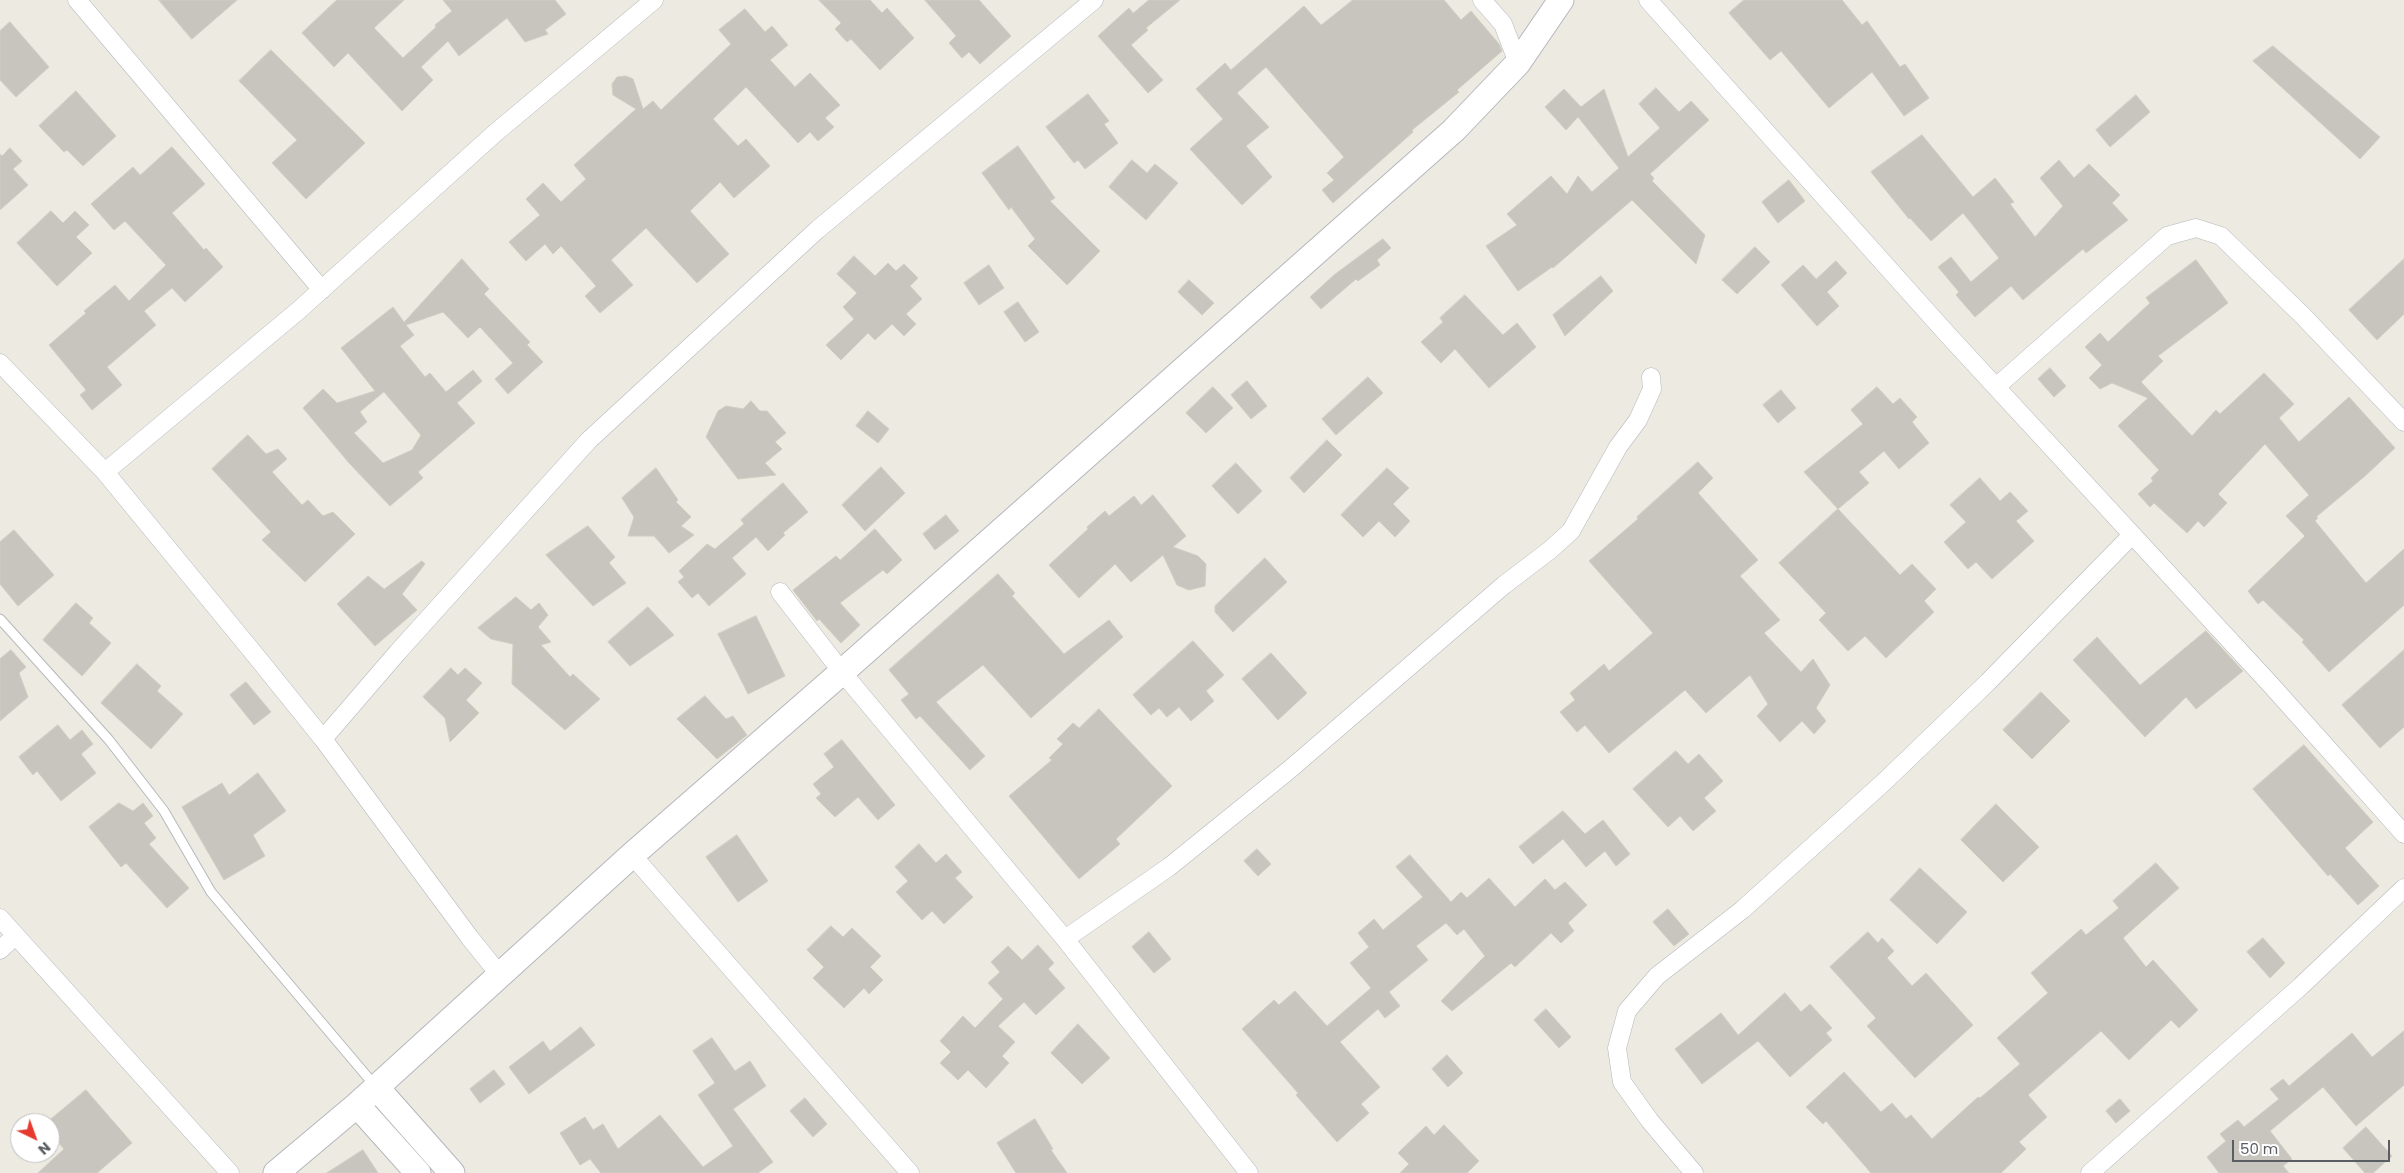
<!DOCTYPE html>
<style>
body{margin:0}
#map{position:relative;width:2404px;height:1173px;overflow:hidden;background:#edeae2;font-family:Poppins,sans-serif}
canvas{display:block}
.north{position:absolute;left:10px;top:1113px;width:50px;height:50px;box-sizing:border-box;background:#fff;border:1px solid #bdbfc1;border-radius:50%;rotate:138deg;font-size:14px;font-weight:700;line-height:20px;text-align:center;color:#5a5e63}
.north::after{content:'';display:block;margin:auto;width:18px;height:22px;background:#e63a2f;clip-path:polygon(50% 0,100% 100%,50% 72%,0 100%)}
.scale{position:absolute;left:2232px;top:1140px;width:158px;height:22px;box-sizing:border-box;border:2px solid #5a5e63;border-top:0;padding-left:6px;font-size:15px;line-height:18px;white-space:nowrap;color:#5a5e63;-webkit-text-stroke:4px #fff;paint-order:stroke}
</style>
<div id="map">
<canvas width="2404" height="1173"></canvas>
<div class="north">N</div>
<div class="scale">50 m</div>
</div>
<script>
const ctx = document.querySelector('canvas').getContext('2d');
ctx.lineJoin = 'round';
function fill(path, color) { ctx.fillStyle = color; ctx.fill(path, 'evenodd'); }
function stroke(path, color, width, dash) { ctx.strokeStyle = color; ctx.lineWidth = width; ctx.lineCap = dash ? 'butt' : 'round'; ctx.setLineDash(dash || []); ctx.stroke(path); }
const building = new Path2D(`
 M159,0H237L192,39Z
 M337,0H404L374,28L403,58L436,27L435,25L452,11L443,0H555L566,14L545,30L548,34L525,42L507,18L459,56L448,41L421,67L433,80L402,111L348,53L334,67L302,33Z
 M819,0H870L882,13L887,8L914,38L880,70L851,39L847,42L835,29L841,23Z
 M925,0H979L1011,36L980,64L969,52L962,58L949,43L956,36Z
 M1149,0H1180L1146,28L1148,30L1131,45L1163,80L1148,93L1098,36L1129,8L1133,13Z
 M1353,0H1444L1461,20L1471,11L1499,44L1502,51L1457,90L1459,92L1412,130L1413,132L1333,203L1322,190L1334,180L1327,173L1344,157L1266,67L1237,93L1269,127L1246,146L1272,177L1242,205L1190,149L1223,119L1196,89L1225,63L1231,70L1304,6L1321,25Z
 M1744,0H1842L1862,25L1867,21L1900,67L1905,64L1929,98L1904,116L1872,72L1829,108L1781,51L1770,60L1729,13Z
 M745,9L765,32L772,26L788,45L770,60L795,87L810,73L840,105L825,118L834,127L818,141L810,132L798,143L746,87L713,119L738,146L746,139L770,166L734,198L720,182L690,211L729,254L697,283L646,228L611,260L633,285L600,313L585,296L596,286L561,246L553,254L545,244L526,261L509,242L540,215L526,199L543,183L561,202L586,179L574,165L636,109L613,95L612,84L617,77L626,76L633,79L643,109L653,101L661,110L731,44L719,30Z
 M10,22L49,67L16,97L0,80V31Z
 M2273,46L2380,137L2360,159L2253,61Z
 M271,50L365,143L306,199L272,163L297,140L239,81Z
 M1656,88L1679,112L1691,101L1709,120L1650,174L1654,178L1652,181L1705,235L1696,264L1632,200L1553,268L1552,267L1518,291L1486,246L1517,225L1507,214L1551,176L1567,194L1578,176L1592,192L1619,168L1578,117L1566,130L1545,107L1564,89L1581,107L1604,89L1628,157L1660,128L1639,104Z
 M76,91L116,136L83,166L67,150L64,152L39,126Z
 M1088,94L1109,121L1104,124L1118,143L1085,169L1078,160L1074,163L1046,127Z
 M2136,95L2150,112L2110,147L2096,130Z
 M1922,135L1973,197L1995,178L2014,202L2010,204L2035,237L2063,206L2040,178L2059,160L2074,178L2089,164L2120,195L2112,203L2128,220L2086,253L2083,249L2023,300L2011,286L1975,317L1956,295L1959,292L1938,267L1951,257L1971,282L1999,258L1963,213L1931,241L1910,218L1909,219L1871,172Z
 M1018,146L1055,198L1050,201L1100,251L1067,285L1028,246L1035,239L1011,207L1009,210L982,173Z
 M172,147L205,184L172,213L204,250L206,248L223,267L185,302L172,288L144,311L156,325L107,367L122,385L92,410L80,395L86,390L49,345L86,313L84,311L115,285L129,301L166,265L125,221L114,230L91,204L133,167L140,175Z
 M10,148L22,161L13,169L28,185L0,210V154L2,156Z
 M1132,160L1147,173L1155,164L1178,183L1146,220L1109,187Z
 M1789,180L1805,201L1778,223L1762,202Z
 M51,211L63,223L75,211L89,225L76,237L92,253L57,286L17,243Z
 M1383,239L1391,248L1377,260L1380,265L1358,281L1356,279L1321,309L1310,297L1334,275Z
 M1755,247L1770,262L1737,294L1722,280Z
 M854,256L875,276L888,263L896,271L904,264L918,278L910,286L922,299L906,314L916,324L904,336L892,324L875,340L868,333L841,360L826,345L854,319L843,307L857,293L837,274Z
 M462,259L489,289L484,294L530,342L527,345L543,362L508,394L495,379L513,363L480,327L468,338L443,312L406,325L414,335L400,346L425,377L430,373L446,392L473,370L482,381L457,403L475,423L418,472L423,478L390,506L349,463L303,408L323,389L337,403L375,391L341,348L393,307L404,322ZM384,392L421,435L412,450L383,463L354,433L367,422L360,412Z
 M2404,259V314L2377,340L2349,310Z
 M2196,260L2228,303L2158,356L2163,361L2141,382L2192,436L2216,410L2220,414L2264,373L2294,404L2279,418L2299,442L2349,397L2395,448L2365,476L2316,517L2318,518L2315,521L2366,583L2404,549V605L2329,672L2302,642L2304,640L2263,600L2258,604L2248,591L2305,536L2286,516L2309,495L2265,444L2218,494L2227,503L2204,527L2198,521L2187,533L2154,503L2150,507L2138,494L2153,481L2151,478L2159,470L2118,426L2148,398L2112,383L2100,389L2089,378L2102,365L2085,347L2100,333L2108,342L2150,303L2146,298Z
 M1836,261L1847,273L1827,292L1839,306L1817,326L1781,285L1803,265L1816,279Z
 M989,265L1004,288L979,305L964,283Z
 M1601,276L1613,291L1565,336L1553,315Z
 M1189,280L1214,303L1202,315L1178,292Z
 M1465,295L1503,335L1517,323L1536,347L1489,388L1455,349L1441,363L1421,342L1443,322L1440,318Z
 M1018,302L1039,332L1025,342L1004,312Z
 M2050,368L2066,386L2054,397L2038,379Z
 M1368,377L1383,393L1336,435L1322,419Z
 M1247,381L1267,406L1251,419L1231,395Z
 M1213,387L1233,408L1206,433L1186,413Z
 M1877,387L1893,404L1900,398L1917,417L1912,422L1929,443L1899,469L1884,451L1859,472L1869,483L1838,509L1804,472L1863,424L1851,410Z
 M1781,390L1796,408L1778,423L1763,405Z
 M751,401L760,411H767L786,433L775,442L782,449L765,463L776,475L738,479L706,437L718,411L726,406L743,409Z
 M868,411L889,429L878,443L856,426Z
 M248,435L266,454L278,449L287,459L272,472L302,505L308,500L323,516L333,512L355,534L305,582L262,540L271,532L212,469Z
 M1327,440L1342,455L1304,493L1290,478Z
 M1698,462L1713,478L1698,493L1758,560L1740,576L1780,620L1764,633L1801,672L1813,659L1830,685L1816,708L1826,721L1814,734L1802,721L1780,742L1757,716L1768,704L1750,675L1706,713L1685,690L1609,753L1585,725L1577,732L1560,712L1575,700L1570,693L1604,664L1609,671L1653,633L1589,561L1638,519L1637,517Z
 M1236,463L1262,491L1238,514L1212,486Z
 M881,467L905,493L865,531L842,505Z
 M656,468L678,500L676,502L691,517L681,526L694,535L669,553L654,536H628L634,517L622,498Z
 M1387,468L1409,488L1393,504L1410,521L1395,537L1379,521L1363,537L1341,515Z
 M1980,478L2000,501L2010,492L2028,511L2016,521L2034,541L1992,579L1976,562L1968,569L1944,542L1966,522L1950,505Z
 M783,483L808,512L783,533L785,535L768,551L756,537L732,558L746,574L709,606L698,593L692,598L678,582L684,577L679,571L707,544L715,549L744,524L741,520Z
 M1153,495L1186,536L1173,547L1198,556L1206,564L1205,586L1189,590L1177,585L1163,555L1131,582L1115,564L1079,598L1049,565L1088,529L1087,527L1105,511L1109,516L1134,496L1141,505Z
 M1838,509L1900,575L1912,564L1936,589L1924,601L1934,612L1886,658L1865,636L1848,651L1819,620L1826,613L1779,563Z
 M946,515L959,531L935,550L923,534Z
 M588,526L615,557L609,563L626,583L593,606L546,555Z
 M875,529L902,560L887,574L883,570L840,603L860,625L841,643L819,619L817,621L793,590L836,556L840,560Z
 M14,530L54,575L18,606L0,584V542Z
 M1265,558L1287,582L1233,632L1215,612V606Z
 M422,561L425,564L402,594L417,610L375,646L337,604L368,576L384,589Z
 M998,574L1015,593L1012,596L1064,654L1109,620L1123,637L1031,718L983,665L936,702L985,756L970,770L920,716L916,719L901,700L909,694L889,670Z
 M516,597L531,610L539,603L548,615L538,627L551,642L541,645L570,677L573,674L600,699L565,730L512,684L513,644L491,639L478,628Z
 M76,603L93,618L89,623L111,643L82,676L43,640Z
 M648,607L674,635L630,666L608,642Z
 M756,616L785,676L748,694L718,634Z
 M2206,631L2243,671L2196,709L2186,697L2145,737L2073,660L2097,637L2140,685Z
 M1193,641L1224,675L1206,691L1214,701L1191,721L1179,707L1167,717L1159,708L1151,715L1133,695Z
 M11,650L26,667L19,673L28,697L0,721V659Z
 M2404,650V727L2380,748L2342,705Z
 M1271,653L1307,693L1278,720L1242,679Z
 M137,664L161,686L157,691L183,714L151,749L101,703Z
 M451,668L458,675L465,668L482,683L466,700L479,713L450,742L445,718L423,697Z
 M246,682L271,712L254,725L230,695Z
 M2041,692L2070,721L2032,759L2003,730Z
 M705,696L726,719L733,716L747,735L717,759L677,719Z
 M1099,709L1172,786L1116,839L1120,844L1079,879L1009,796L1052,760L1049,758L1063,744L1057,739L1073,723L1079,728Z
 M58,725L70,740L82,730L93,744L81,754L96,773L61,801L37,771L33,775L19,757Z
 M842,740L895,805L878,820L858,797L835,817L816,798L821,794L813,784L834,767L824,754Z
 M2304,745L2373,822L2345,848L2379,886L2358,905L2330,874L2328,876L2253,789Z
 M1676,751L1688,764L1699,754L1723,781L1704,798L1716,811L1693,831L1680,816L1668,827L1633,789Z
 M258,773L286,811L253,835L265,856L224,880L182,807L222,783L229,795Z
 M119,803L133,811L143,803L153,816L144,823L156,838L149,844L189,888L167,908L126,863L121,867L89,827Z
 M1996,804L2039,847L2003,882L1961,840Z
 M1563,811L1585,834L1603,820L1630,854L1616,866L1605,851L1586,867L1563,839L1533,864L1519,847Z
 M737,835L768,881L738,902L706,857Z
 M919,844L936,863L946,854L962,872L955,878L973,897L944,924L932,911L922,920L896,892L908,881L895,867Z
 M1257,849L1271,864L1258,876L1244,861Z
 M1410,855L1451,902L1461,892L1467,898L1489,878L1515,907L1545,879L1555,890L1565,882L1587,905L1568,923L1574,931L1561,943L1551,933L1515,967L1511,963L1452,1011L1441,1001L1485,956L1464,929L1457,935L1446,923L1416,946L1428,960L1389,992L1400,1006L1385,1018L1378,1009L1340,1042L1380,1087L1361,1104L1369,1113L1337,1142L1296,1095L1298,1093L1242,1029L1274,1000L1279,1005L1295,991L1327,1026L1371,988L1350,963L1369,947L1358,933L1374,919L1383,930L1423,897L1396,867Z
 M2156,863L2179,888L2123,938L2146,967L2153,960L2198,1010L2179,1028L2171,1020L2129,1060L2101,1031L2028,1095L2047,1117L2019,1142L2026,1149L2001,1173H1871L1826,1121L1823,1124L1806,1107L1844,1072L1881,1112L1892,1103L1906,1119L1911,1115L1932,1139L1978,1097L1980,1098L2020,1064L1997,1038L2048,993L2031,973L2081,929L2086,935L2119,908L2113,901Z
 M1920,868L1967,912L1937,944L1890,900Z
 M1668,909L1689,934L1674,946L1653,922Z
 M831,926L843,937L852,928L881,956L870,967L883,980L869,994L864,988L844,1008L813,978L824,967L807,950Z
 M1149,932L1171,959L1154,973L1132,947Z
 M1868,932L1878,943L1882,938L1894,951L1887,958L1912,986L1926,973L1973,1025L1915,1078L1867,1026L1876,1018L1830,967Z
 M2263,938L2285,963L2270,978L2247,952Z
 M1038,945L1054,963L1048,969L1065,988L1036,1015L1024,1002L998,1026L1015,1042L1002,1056L1009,1063L986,1088L968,1070L958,1080L940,1063L951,1052L940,1041L963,1016L975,1028L1003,999L988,983L1000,972L991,962L1008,946L1022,960Z
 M1785,993L1801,1012L1810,1004L1832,1028L1826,1033L1832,1040L1790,1077L1758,1041L1702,1084L1675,1049L1721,1013L1738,1035Z
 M1546,1009L1571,1037L1559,1048L1534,1020Z
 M1078,1024L1110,1058L1082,1084L1051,1053Z
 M581,1027L595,1045L529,1094L509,1067L543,1041L550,1051Z
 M2404,1031V1085L2356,1126L2323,1087L2270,1131L2292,1159L2283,1166L2289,1173H2219L2207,1157L2226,1141L2220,1134L2238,1120L2244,1127L2279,1099L2270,1089L2283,1079L2289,1086L2352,1033L2372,1057Z
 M712,1038L735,1071L750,1061L766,1086L733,1109L773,1162L758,1173H601L590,1159L580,1165L560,1133L585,1117L593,1130L603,1124L618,1149L660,1115L703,1167L733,1146L698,1095L715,1083L693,1051Z
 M1447,1055L1463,1073L1448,1087L1432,1069Z
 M494,1070L505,1084L480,1103L470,1089Z
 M86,1090L132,1143L97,1173H38L64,1149L50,1133V1120Z
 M805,1098L827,1124L813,1137L790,1111Z
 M2120,1099L2130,1111L2116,1123L2106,1111Z
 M1035,1119L1053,1149L1051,1150L1067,1173H1016L997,1143Z
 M1444,1125L1479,1161L1467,1173H1400L1409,1164L1398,1153L1426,1126L1434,1135Z
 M2366,1127L2392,1156L2373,1173H2365L2343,1148Z
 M363,1150L378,1173H327Z`);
const lane = new Path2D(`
 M0,619L109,740L164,811L211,892L376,1087`);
const street = new Path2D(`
 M77,0L322,290
 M1482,0L1503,24L1518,63
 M1648,0L1948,335L2271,685L2404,834
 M0,363L105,472L256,656L323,739L470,938L499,974
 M1996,387L2167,236L2196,228L2221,236L2304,317L2404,422
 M105,472L299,310L494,134L654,0
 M780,592L842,672L1065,939L1249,1173
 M323,739L397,653L589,440L817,230L1094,0
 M632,855L910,1173
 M0,918L230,1173
 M1065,939L1169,867L1289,770L1504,585L1550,550L1571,531L1618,447L1638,420L1652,389L1651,377
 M0,950L15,936
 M1694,1173L1650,1121L1622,1082L1617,1048L1627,1011L1657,976L1742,910L1884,782L1988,682L2132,535
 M2090,1173L2301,986L2404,888`);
const secondary = new Path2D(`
 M376,1087L452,1173
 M357,1105L418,1173
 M276,1173L357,1105L632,855L842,672L1454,130L1518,63L1561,0`);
fill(building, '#c8c5bf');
stroke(building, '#d2ccc1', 1);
stroke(lane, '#b5b8bc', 11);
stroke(street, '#b5b8bc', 19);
stroke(secondary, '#b4b7bc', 27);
stroke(lane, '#fff', 9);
stroke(street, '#fff', 18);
stroke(secondary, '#fff', 25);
</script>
